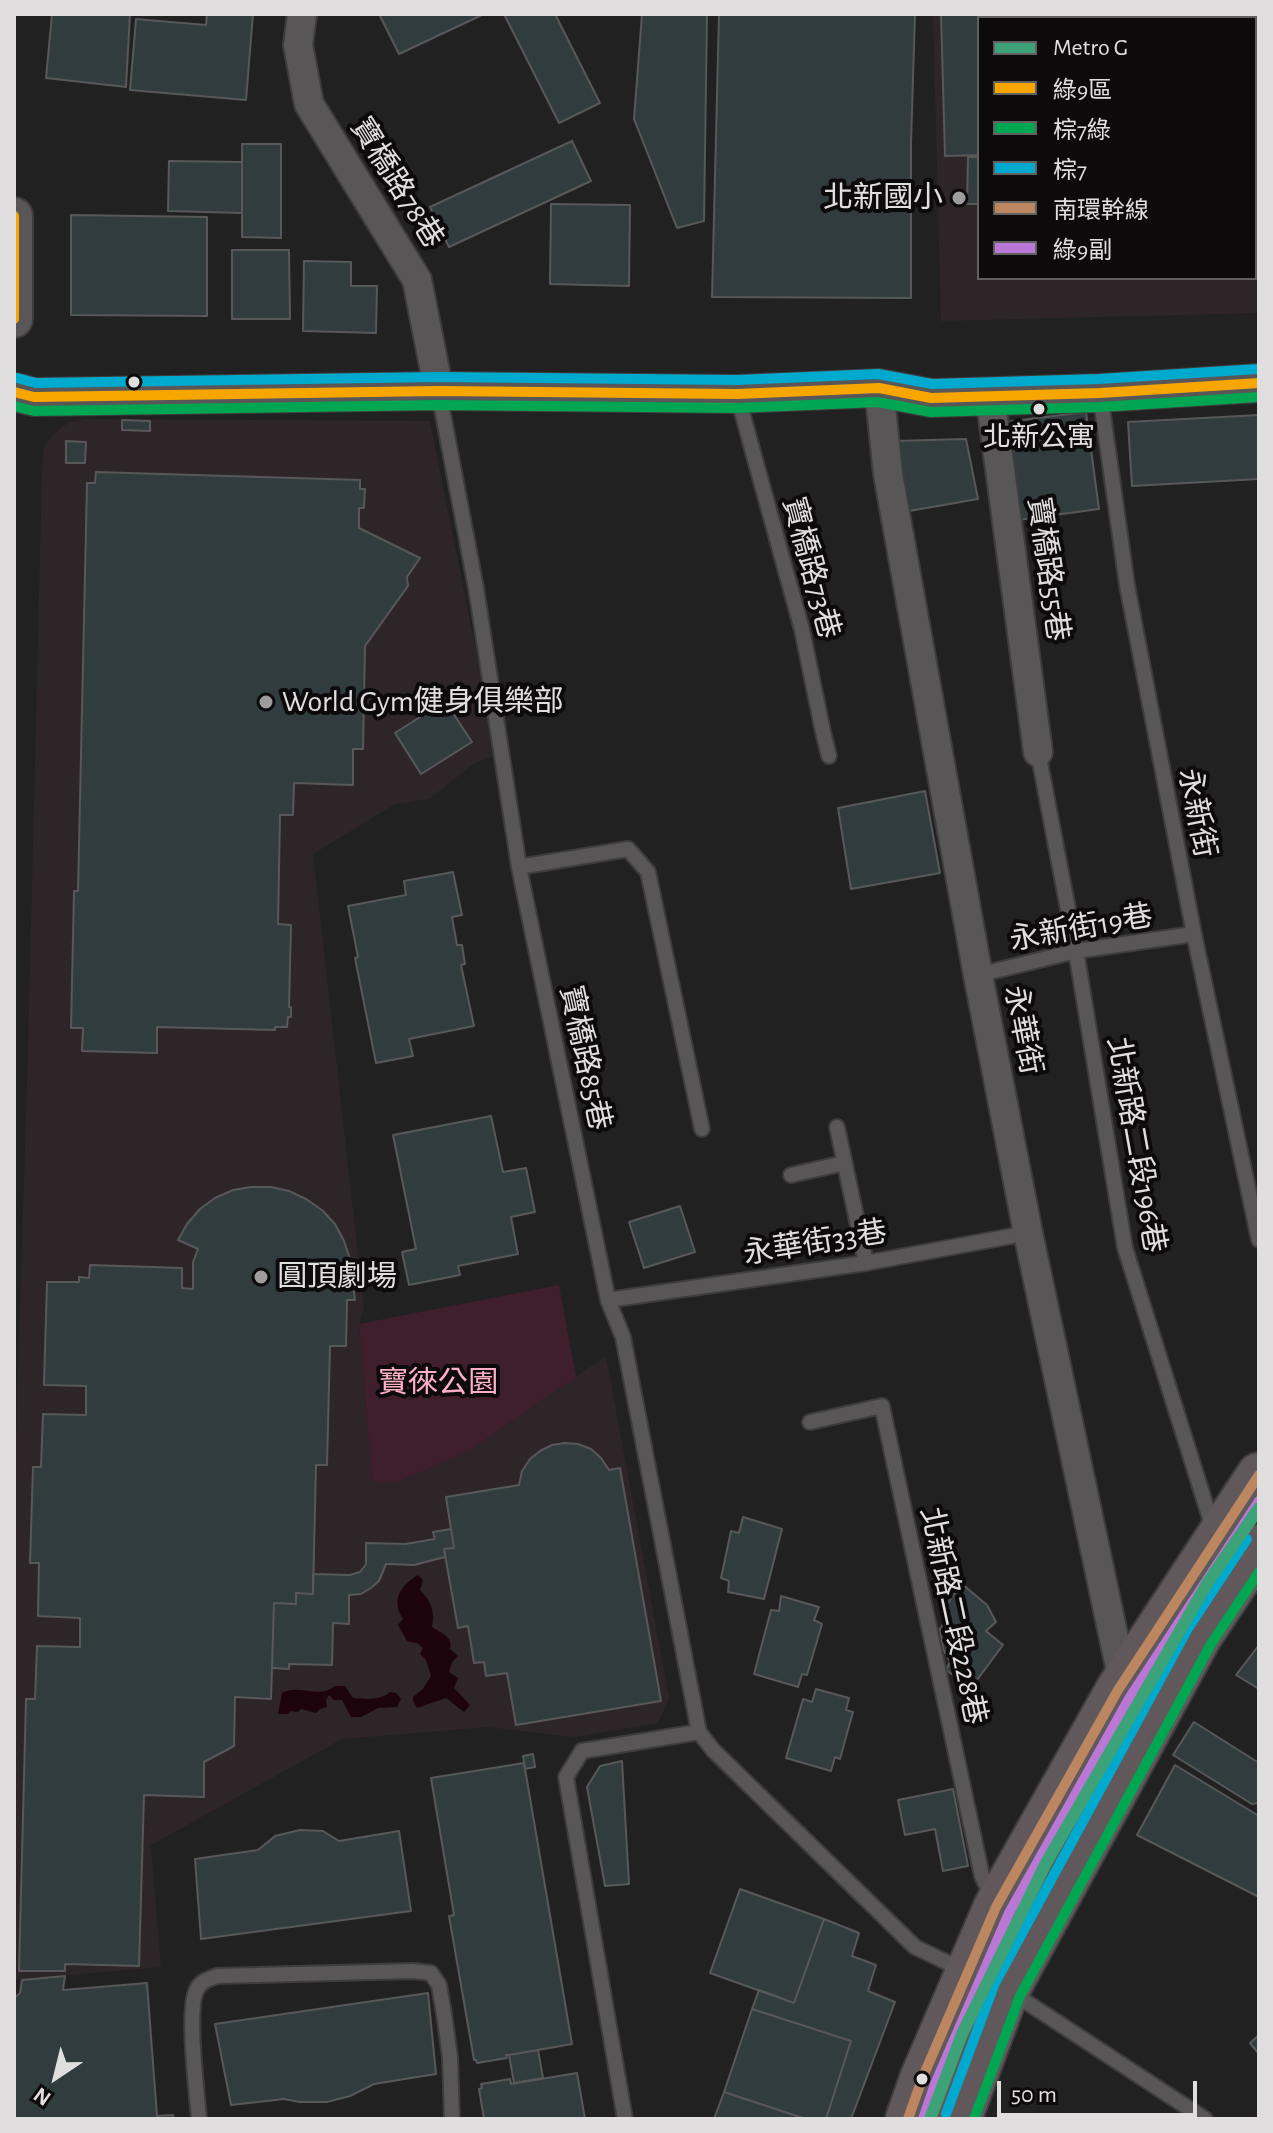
<!DOCTYPE html>
<meta charset="utf-8">
<style>
body{margin:0}
#map{position:relative;width:1273px;height:2133px;overflow:hidden;background:#222121;font-family:"Alegreya Sans","Noto Sans TC",sans-serif}
canvas{display:block}
.frame{position:absolute;inset:0;border:16px solid #e0dede;pointer-events:none}
.legend{position:absolute;left:977px;top:16px;width:280px;height:264px;box-sizing:border-box;background:#0c0a0a;border:2px solid #615f5f;margin:0;padding:10px 14px;list-style:none;font-size:24px;color:#e0dede}
.legend li{display:flex;align-items:center;gap:16px;height:40px}
.legend b{width:40px;border:2px solid #615f5f}
.north{position:absolute;left:16px;top:2037px;width:80px;height:80px;-webkit-text-stroke:6px #0c0a0a;paint-order:stroke;rotate:215deg;font-size:22px;font-weight:700;line-height:32px;text-align:center;color:#e0dede}
.north::after{content:'';display:block;margin:auto;width:28px;height:36px;background:#e0dede;clip-path:polygon(50% 0,100% 100%,50% 72%,0 100%)}
.scale{position:absolute;left:997px;top:2081px;width:200px;height:36px;box-sizing:border-box;border:4px solid #e0dede;border-top:0;padding-left:10px;font-size:24px;line-height:28px;white-space:nowrap;color:#e0dede;-webkit-text-stroke:6px #0c0a0a;paint-order:stroke}
</style>
<div id="map">
<canvas width="1273" height="2133"></canvas>
<div class="frame"></div>
<ul class="legend">
<li><b style="height:10px;background:#3ca277"></b>Metro G</li>
<li><b style="height:10px;background:#f7a600"></b>綠9區</li>
<li><b style="height:10px;background:#00a651"></b>棕7綠</li>
<li><b style="height:10px;background:#00a9ce"></b>棕7</li>
<li><b style="height:10px;background:#bb8660"></b>南環幹線</li>
<li><b style="height:10px;background:#ba77d6"></b>綠9副</li>
</ul>
<div class="north">N</div>
<div class="scale">50 m</div>
</div>
<script>
const ctx = document.querySelector('canvas').getContext('2d');
ctx.lineJoin = 'round';
function fill(path, color) { ctx.fillStyle = color; ctx.fill(path, 'evenodd'); }
function stroke(path, color, width, dash) { ctx.strokeStyle = color; ctx.lineWidth = width; ctx.lineCap = dash ? 'butt' : 'round'; ctx.setLineDash(dash || []); ctx.stroke(path); }
function write(font, color, halo, rows, align = 'center') {
  ctx.font = font + ' "Alegreya Sans","Noto Sans TC",sans-serif'; ctx.lineWidth = 8; ctx.setLineDash([]); ctx.textBaseline = 'middle'; ctx.strokeStyle = halo; ctx.fillStyle = color; for (const [text, x, y, turn = 0] of rows) {
    ctx.save(); ctx.translate(x, y); ctx.rotate((+turn || 0) * Math.PI / 180); ctx.textAlign = isNaN(turn) ? turn : align; if (halo) ctx.strokeText(text, 0, 0); ctx.fillText(text, 0, 0); ctx.restore();
  }
}
const built = new Path2D(`
 M933,14H1259V313L941,321ZM979,18H1255V278H979Z
 M85,419L430,421L497,755L475,763L429,799L395,804L313,854L364,1308L359,1324L372,1482H397L469,1451L606,1356L669,1698L658,1723L573,1737L488,1727L342,1739L151,1845L161,1967L14,1980V1502L28,1050L42,470L44,447L55,433L69,422Z`);
const green = new Path2D(`
 M559,1285L576,1377L469,1451L397,1482H372L359,1324Z`);
const water = new Path2D(`
 M418,1575L423,1580L420,1590C431,1601 435,1612 432,1627C441,1633 453,1636 450,1649L458,1656L452,1662L449,1672L458,1678L454,1688L470,1705L464,1712L446,1698L417,1708L413,1701V1697L423,1689L431,1676L426,1660L420,1654L423,1648L417,1643L407,1641L398,1625L403,1619C391,1600 400,1586 418,1575Z
 M335,1686H345L353,1698C365,1699 380,1701 390,1692L396,1693L401,1699L397,1707L378,1708L361,1717H351L342,1700H334L329,1695L326,1700L327,1707L320,1709L316,1713L301,1709L298,1712L290,1711L288,1714H278L282,1693C300,1683 318,1700 335,1686Z`);
const building = new Path2D(`
 M52,14H130L126,87L46,78Z
 M207,14H253L246,100L130,90L136,19L206,25Z
 M379,14H484L399,54Z
 M504,14H555L600,103L559,123Z
 M642,14H707L704,221L677,228L634,119Z
 M719,14H915L911,143V298L712,297Z
 M941,14H1004V18H979V155L945,156Z
 M1241,14H1259V132H1255V18H1241Z
 M1255,134H1259V214H1255Z
 M572,141L591,181L449,247L430,207Z
 M242,144H281V238L242,237Z
 M968,157H979V204H967Z
 M169,161L242,162V213L168,211Z
 M551,204L630,205L629,286L550,284Z
 M71,215L207,217V316L71,315Z
 M232,250H289L290,319H232Z
 M304,261L351,262V286H377L376,333L303,331Z
 M1086,412L1099,509L1011,521L997,423Z
 M1259,415V479L1132,486L1128,422Z
 M122,420L150,421V431L122,430Z
 M966,439L978,499L909,511L894,441Z
 M66,441L86,442L85,463H66Z
 M96,472L360,480V489H365L364,508H359V528L420,558L407,577L408,586L365,646L363,749H353V785L294,783L293,815H280L278,924L291,925L289,1007H291V1017H288L287,1027H275V1030L157,1027V1053L82,1051L83,1028H71L74,891H78L87,483H95Z
 M445,701L472,742L421,774L395,733Z
 M925,791L940,873L851,889L838,808Z
 M453,872L462,915L452,917L457,945H462L465,964L461,965L474,1026L409,1039L413,1056L376,1063L355,958L358,957L348,906L406,895L404,881Z
 M491,1116L503,1172L526,1168L535,1212L511,1217L518,1254L458,1266L460,1275L409,1285L402,1252L416,1249L393,1135Z
 M251,1187H271L289,1191L306,1199L322,1210L335,1224L344,1241L350,1259L355,1300H347L346,1346H330L327,1465H316L313,1594L296,1593V1604L274,1603L271,1699L235,1697L234,1746L204,1762V1797L144,1795L139,1966L65,1964V1971H19L26,1699H35L37,1646L80,1647V1618L38,1616L39,1563H30L33,1467H41L43,1414L86,1415V1386L44,1385L47,1282H79V1277L89,1278L90,1265L182,1268V1288L193,1289V1262L198,1249L178,1240L187,1224L200,1209L215,1198L233,1190Z
 M680,1206L695,1252L644,1268L629,1222Z
 M565,1443L578,1444L591,1449L601,1458L609,1470L620,1468L661,1701L516,1725L507,1673L486,1676L484,1662L474,1663L468,1626L458,1628L444,1549L454,1548L446,1497L519,1485L522,1471L530,1459L540,1451L552,1445Z
 M743,1517L782,1529L764,1599L728,1592L729,1581L721,1578L731,1531L739,1533Z
 M451,1529L454,1548L444,1549L445,1557L414,1565L386,1564L379,1581L371,1588L361,1594L349,1595V1624L333,1623L332,1665L289,1664V1669L272,1668L274,1603L296,1604V1593L313,1594V1574L350,1575L360,1572L366,1564V1543L405,1544L435,1539L433,1532Z
 M961,1583L987,1605L996,1622L986,1631L1003,1645L971,1688L946,1670L950,1662L943,1649L940,1629L950,1614L944,1609Z
 M781,1596L819,1607L814,1620L822,1624L807,1675L802,1674L798,1687L754,1674L771,1610L779,1611Z
 M1259,1645V1689L1236,1675Z
 M816,1689L849,1698L846,1710L853,1712L840,1759L835,1757L831,1771L786,1758L803,1699L812,1702Z
 M1194,1722L1259,1763V1803L1252,1804L1173,1755Z
 M533,1754L535,1767L525,1769L523,1756Z
 M622,1761L629,1884L605,1886L587,1787L600,1766Z
 M524,1763L572,2044L509,2055H506L507,2058L477,2063L476,2060H474L449,1916L454,1915L431,1778Z
 M1175,1765L1259,1816V1897L1137,1835Z
 M953,1789L968,1866L943,1871L935,1829L905,1835L898,1800Z
 M300,1830L323,1831L339,1841L399,1831L411,1911L201,1939L195,1859L258,1850L275,1836Z
 M740,1889L824,1919L794,2003L710,1973Z
 M824,1919L859,1933L852,1956L876,1965L868,1991L895,2002L851,2119H826L851,2041L752,2009L759,1990L794,2003Z
 M65,1976L63,1990L147,1983L157,2116L173,2115L174,2119H14V1998L20,1993L22,1980Z
 M428,1993L436,2074L374,2084L350,2096L327,2102H300L284,2099L231,2105L215,2024Z
 M752,2009L851,2041L826,2119H806L724,2092Z
 M1259,2035V2054L1250,2043Z
 M538,2050L543,2078L514,2083L509,2055Z
 M577,2073L585,2119H484L479,2089L482,2088L481,2084L510,2079L511,2084Z
 M724,2092L806,2119H714Z`);
const service = new Path2D(`
 M439,393L476,588L519,867L608,1300L623,1337L699,1732L713,1750L915,1947L963,1970
 M1100,393L1127,585L1194,934L1259,1240
 M737,394L802,630L823,732L829,756
 M1038,752L1076,951L1125,1248L1213,1528
 M519,867L628,849L648,872L702,1129
 M978,975L1076,951L1194,934
 M837,1127L866,1263
 M791,1175L844,1163
 M608,1300L866,1263L1028,1233
 M810,1422L882,1406L982,1876L993,1899
 M1011,1992L1205,2119
 M199,2119C197,2093 186,2008 197,1989C201,1981 209,1979 217,1976L413,1971L431,1973L439,1985L444,2014L450,2057L452,2119
 M625,2119L566,1777L582,1751L699,1732`);
const minor = new Path2D(`
 M302,14L298,45L309,104L417,280L439,391
 M879,388L888,474L978,975L1028,1233L1123,1681
 M990,395L1038,752`);
const tertiary = new Path2D(`
 M14,216V319
 M14,392L34,397L439,391L737,394L879,388L931,398L1100,393L1259,383`);
const primary = new Path2D(`
 M908,2119L922,2079L996,1907L1118,1690L1259,1475
 M959,2119L1007,1990L1199,1637L1259,1547`);
const bus1 = new Path2D(`
 M14,216V319
 M14,392L34,397L439,391L737,394L879,388L931,398L1100,393L1259,383`);
const bus2 = new Path2D(`
 M14,406L34,411L439,405L737,408L878,402L931,412L1100,407L1259,397
 M974,2119L1020,1996L1211,1644L1259,1572`);
const bus3 = new Path2D(`
 M17,378L36,383L439,377L737,380L878,374L932,384L1099,379L1258,369
 M946,2114L995,1983L1187,1630L1247,1539`);
const bus4 = new Path2D(`
 M908,2119L922,2079L996,1907L1118,1690L1259,1475`);
const bus5 = new Path2D(`
 M923,2119L935,2084L1009,1913L1130,1697L1259,1501`);
const metro1 = new Path2D(`
 M930,2119L962,2034L1046,1863L1208,1582L1259,1508`);
const markers = [
 [959,198,8,"#9e9c9c"],
 [134,382,7,"#e0dede"],
 [1039,409,7,"#e0dede"],
 [266,702,8,"#9e9c9c"],
 [261,1277,8,"#9e9c9c"],
 [922,2079,7,"#e0dede"]
];
const busNames = [
 ["北新公寓",1039,438]
];
const streetNames = [
 ["寶橋路78巷",397,183,58],
 ["寶橋路73巷",811,568,75],
 ["寶橋路55巷",1048,569,82],
 ["永新街",1197,813,79],
 ["永新街19巷",1081,928,-10],
 ["永華街",1023,1030,79],
 ["寶橋路85巷",585,1058,78],
 ["北新路二段196巷",1136,1145,80],
 ["永華街33巷",815,1243,-9],
 ["北新路二段228巷",953,1616,78]
];
const poiNames = [
 ["北新國小",943,198,"right"],
 ["World Gym健身俱樂部",282,702],
 ["圓頂劇場",277,1277]
];
const parkNames = [
 ["寶徠公園",438,1383]
];
fill(built, '#2e2528');
fill(green, '#3f1f2b');
fill(water, '#1d030b');
fill(building, '#313c3e');
stroke(building, '#585859', 2);
stroke(service, '#3e3d3d', 18);
stroke(minor, '#3e3d3d', 32);
stroke(tertiary, '#3e3d3d', 40);
stroke(primary, '#3e3d3d', 48);
stroke(service, '#585657', 14);
stroke(minor, '#585657', 28);
stroke(tertiary, '#585657', 36);
stroke(primary, '#60585b', 44);
stroke(bus1, '#f7a600', 10);
stroke(bus2, '#00a651', 10);
stroke(bus3, '#00a9ce', 10);
stroke(bus4, '#bb8660', 10);
stroke(bus5, '#ba77d6', 10);
stroke(metro1, '#3ca277', 12);
for (const [x, y, r, color] of markers) { const dot = new Path2D(); dot.arc(x, y, r, 0, 2 * Math.PI); ctx.fillStyle = color; ctx.fill(dot); stroke(dot, '#0c0a0a', 3); }
write('28px', '#e0dede', '#0c0a0a', busNames);
write('30px', '#e0dede', '#0c0a0a', streetNames);
write('30px', '#e0dede', '#0c0a0a', poiNames, 'left');
write('30px', '#fdafc8', '#0c0a0a', parkNames);
</script>
